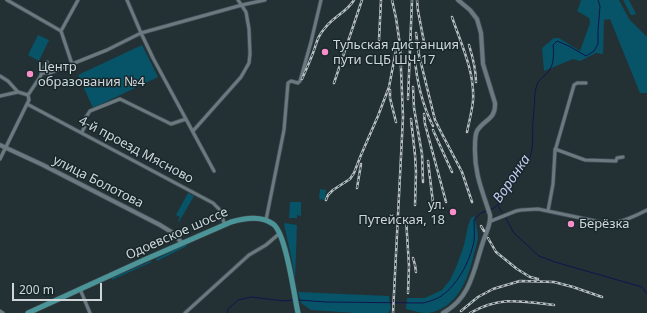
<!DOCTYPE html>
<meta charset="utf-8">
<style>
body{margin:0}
#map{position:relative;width:647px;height:313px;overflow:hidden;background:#233135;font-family:"Noto Sans",sans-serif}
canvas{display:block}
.scale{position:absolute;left:12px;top:283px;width:90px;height:18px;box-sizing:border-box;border:2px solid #ced6d9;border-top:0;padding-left:5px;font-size:12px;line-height:14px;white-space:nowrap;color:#ced6d9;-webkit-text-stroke:3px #19272b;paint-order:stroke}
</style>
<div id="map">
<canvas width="647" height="313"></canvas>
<div class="scale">200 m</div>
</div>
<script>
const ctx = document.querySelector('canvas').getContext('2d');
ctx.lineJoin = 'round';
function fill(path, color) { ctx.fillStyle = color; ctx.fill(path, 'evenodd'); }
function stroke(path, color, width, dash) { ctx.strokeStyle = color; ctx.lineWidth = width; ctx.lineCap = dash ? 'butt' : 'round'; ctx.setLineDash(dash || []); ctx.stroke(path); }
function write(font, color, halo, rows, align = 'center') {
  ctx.font = font + ' "Noto Sans",sans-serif'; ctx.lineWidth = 3; ctx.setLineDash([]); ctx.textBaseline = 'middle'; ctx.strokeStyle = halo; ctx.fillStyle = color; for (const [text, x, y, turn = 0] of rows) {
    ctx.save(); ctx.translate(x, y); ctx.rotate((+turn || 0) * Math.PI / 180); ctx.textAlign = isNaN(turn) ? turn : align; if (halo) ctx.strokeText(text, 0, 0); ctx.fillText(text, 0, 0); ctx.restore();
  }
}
const green = new Path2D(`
 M581,0H619L629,19L647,37V93H640L610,19L604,20L603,54L596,53L580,61L573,59L544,71L542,48L554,38H559L580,51L590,23L589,18L577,11L580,4Z
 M623,0H629L636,14L633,15H631Z
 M38,35L49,40L39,61L28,55Z
 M142,45L158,77L93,108L78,75Z
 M320,189L326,190L325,200L319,199Z
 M188,193L194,196L179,222L178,221L180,217L176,215Z
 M290,202H301V216L297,215V218H289Z
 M474,216C476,224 478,230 478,238C477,243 476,248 474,253C469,278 457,309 428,313C421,313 413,311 406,309L407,298H425L442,290L450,280L457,265L464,245L468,226L471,218Z
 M284,223L297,225L295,280L292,261L284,224Z
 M186,244L187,246L157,261L156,259Z
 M151,261L152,262L112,280V278Z
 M298,292L389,296L391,309L388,313H355L311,310L301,303Z`);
const stream = new Path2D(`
 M498,206L502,212
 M490,210C500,206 504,196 510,188C517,178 526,169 530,157C534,146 532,133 533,121C533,117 534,113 534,109C535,102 534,95 536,88C538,78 544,78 549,71C554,64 554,53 553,45L557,41L569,46L586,56L594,51L598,44V31L600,6L598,0
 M506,218L513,232L539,256L555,262L642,287L647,294
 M298,300L326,302L423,303C428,302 433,300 438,298C456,288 470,262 474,241C475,234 474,227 474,220L481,213L487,211
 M227,313L228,309L238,300L251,297L284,301L293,300`);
const minor = new Path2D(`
 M7,0L61,31
 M127,0L141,33L153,58L214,171
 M61,31L72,64
 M61,31L78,0
 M41,73H50L72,64L107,50L141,33L242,5L265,0
 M0,76L8,81L18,92L28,95
 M0,96L18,92
 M27,104L213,203L219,209L225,225
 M193,131L241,77L249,63L250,54L249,29L246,12L238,0
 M82,132L85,126L84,120L90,111L120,99L171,124L186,119
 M555,149L585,160L616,161L617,158L623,157
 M0,159L27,104L29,100L28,95L40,77L47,62
 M548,211L553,184L555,151L574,85L577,83H586
 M266,220L284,130L288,83L291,81L298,83L300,81L311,42L321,0
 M491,221L516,211L521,210L538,209L605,223C621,223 633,217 647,210
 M80,289L90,313
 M0,311L3,313
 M185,313L249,255L266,245L280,233`);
const tertiary = new Path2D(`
 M0,145L43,165L160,225L173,233L182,243
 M443,313C471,298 474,269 483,242C486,232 491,225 490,215C482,190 474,173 475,146C475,141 475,135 477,131C484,119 496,120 495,103L483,64L481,33L477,19L470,10L458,0`);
const primary = new Path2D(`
 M28,313L144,260L231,222C244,218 261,215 273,224C286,233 294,295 298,313`);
const rail = new Path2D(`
 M392,0L396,18L400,45L403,117L393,313
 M417,0L418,11L424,42
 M452,17C461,44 475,72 473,101C472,111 469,122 467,132
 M416,33L419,55L435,120L441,132L462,172L472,202
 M379,40L381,0
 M469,45C473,58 476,69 476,82
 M415,58C416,79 423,107 433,126
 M302,79C306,70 310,61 313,53C317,42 317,37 325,28C333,17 347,12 354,0
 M334,83L362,0
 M413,87L414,108L422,154L423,182
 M390,90V98L396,122
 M408,99L412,0
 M424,114L425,124L446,202
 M411,119L415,155L416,172L415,205
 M433,130L452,172
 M428,161L433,203
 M357,188L361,164
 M326,200L328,195L333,190L350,179L354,173L361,155L378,116L389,87L397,45
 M406,218L409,266L408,293
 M481,226L484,231
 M488,238L496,252L517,269L530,277L538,279
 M413,258L415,265L416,272
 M461,311L478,297L493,289L520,281L554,282L573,287L602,297
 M470,313C501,296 521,301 554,305`);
const markers = [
 [325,52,4,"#f98fc9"],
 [30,74,4,"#f98fc9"],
 [453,212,4,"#f98fc9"],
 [571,224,4,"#f98fc9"]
];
const poiNames = [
 ["Тульская дистанция",333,45],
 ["пути СЦБ ШЧ-17",333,60],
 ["Центр",38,67],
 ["образования №4",38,82],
 ["ул.",445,205,"right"],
 ["Путейская, 18",445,220,"right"],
 ["Берёзка",579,224]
];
const streetNames = [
 ["4-й проезд Мясново",136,150,28],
 ["улица Болотова",98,182,27],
 ["Одоевское шоссе",177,234,-24]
];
const waterNames = [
 ["Воронка",512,179,-56]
];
fill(green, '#075367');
stroke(stream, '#10154e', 1);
stroke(minor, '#424d52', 4.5);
stroke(tertiary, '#424d52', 5.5);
stroke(primary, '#424d52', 6);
stroke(minor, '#6b7a80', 3);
stroke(tertiary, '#6b7a80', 4);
stroke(primary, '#4b9599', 5);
stroke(rail, '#b7bfc3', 2.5);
stroke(rail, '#19272b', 1, [3]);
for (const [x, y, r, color] of markers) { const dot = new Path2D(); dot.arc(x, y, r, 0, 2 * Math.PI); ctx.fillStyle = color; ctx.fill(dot); stroke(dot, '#19272b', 1.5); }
write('13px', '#ced6d9', '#19272b', poiNames, 'left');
write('13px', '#ced6d9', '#19272b', streetNames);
write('italic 14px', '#c1ccf1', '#19272b', waterNames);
</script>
